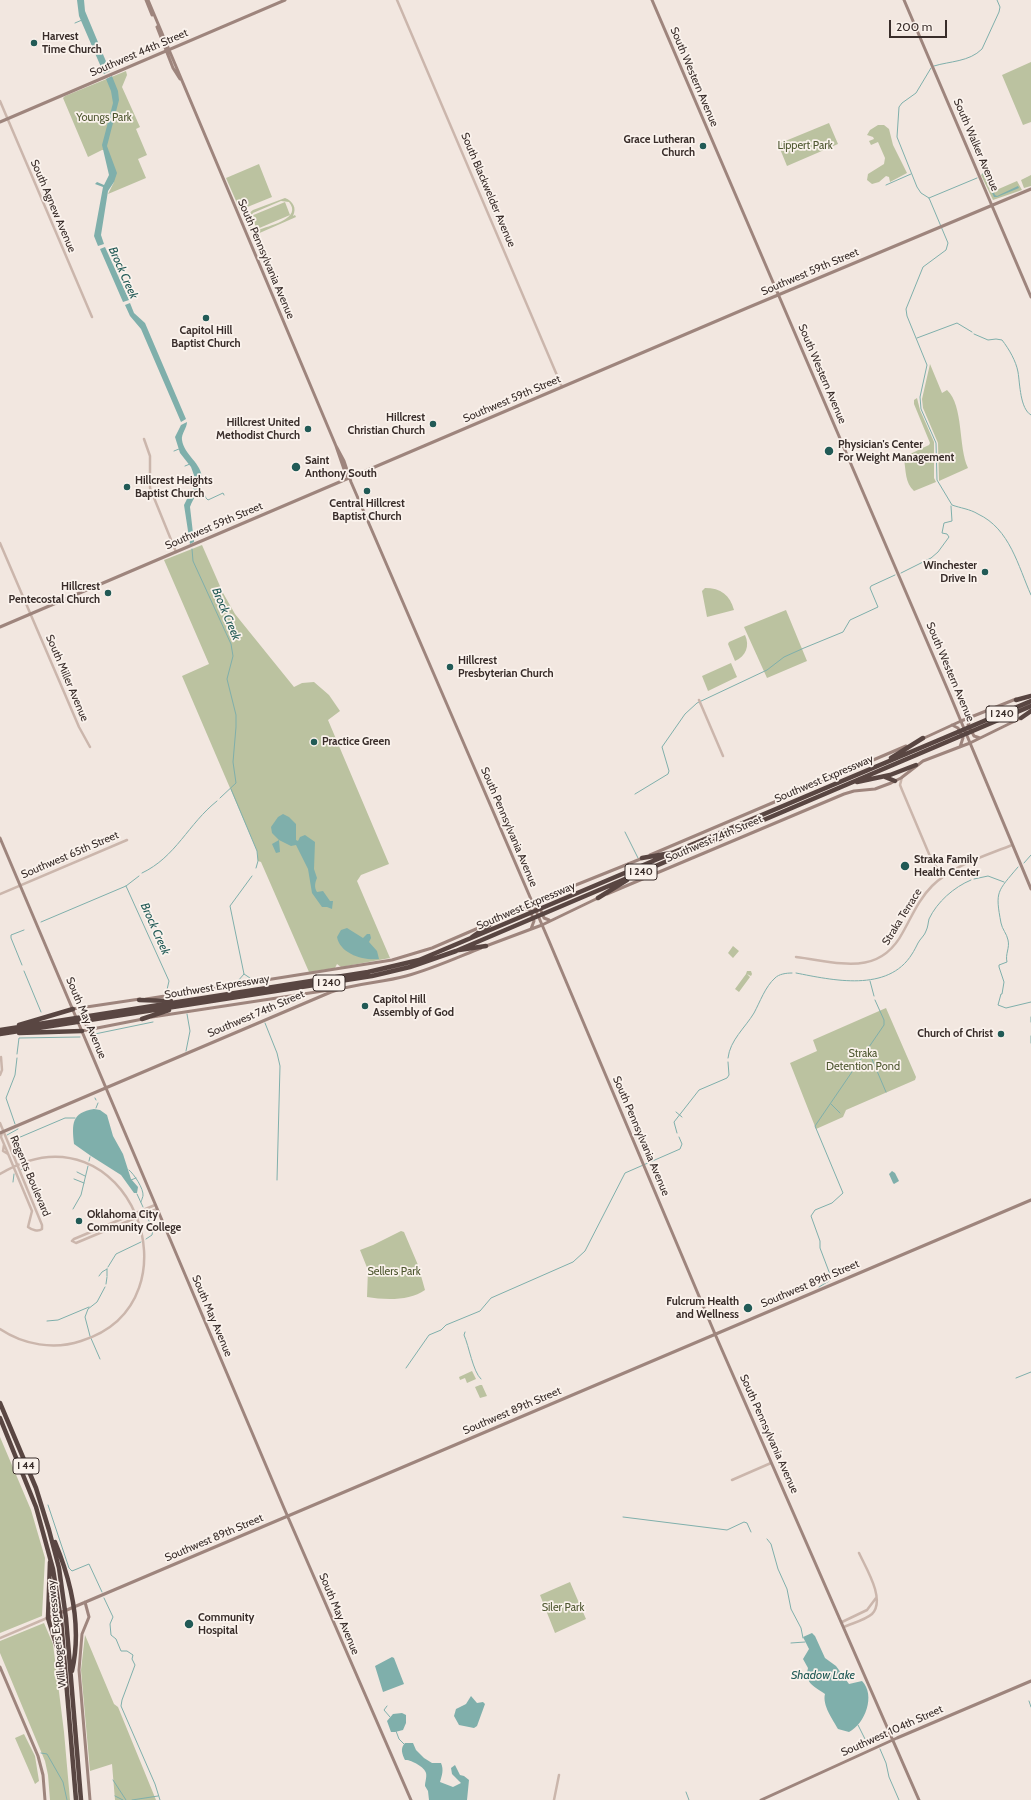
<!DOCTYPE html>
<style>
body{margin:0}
#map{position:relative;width:1031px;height:1800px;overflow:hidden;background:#f2e7e0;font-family:Cabin,sans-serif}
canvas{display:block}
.scale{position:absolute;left:889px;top:20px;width:58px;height:18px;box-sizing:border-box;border:2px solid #392d2a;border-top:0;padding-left:5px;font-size:12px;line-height:14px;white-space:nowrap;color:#392d2a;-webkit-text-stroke:3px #faf2ec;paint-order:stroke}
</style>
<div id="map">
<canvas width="1031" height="1800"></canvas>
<div class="scale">200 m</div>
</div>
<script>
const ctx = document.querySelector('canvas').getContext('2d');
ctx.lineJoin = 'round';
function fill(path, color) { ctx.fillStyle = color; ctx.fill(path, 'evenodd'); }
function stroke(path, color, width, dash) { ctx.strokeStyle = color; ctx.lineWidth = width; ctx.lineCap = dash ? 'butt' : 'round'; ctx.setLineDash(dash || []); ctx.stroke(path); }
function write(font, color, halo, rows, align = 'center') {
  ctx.font = font + ' Cabin,sans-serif'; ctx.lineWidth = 3.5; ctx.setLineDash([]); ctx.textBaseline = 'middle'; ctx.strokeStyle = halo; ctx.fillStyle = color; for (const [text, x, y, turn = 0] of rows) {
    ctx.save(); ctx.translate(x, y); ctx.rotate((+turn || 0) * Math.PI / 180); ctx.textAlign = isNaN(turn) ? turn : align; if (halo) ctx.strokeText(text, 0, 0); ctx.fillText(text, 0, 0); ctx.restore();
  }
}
const green = new Path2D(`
 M1031,62V122L1023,125L1002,75Z
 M126,71L127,75L122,87L140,127L136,129L147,155L138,159L146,178L108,194L114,182L108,150H102L88,157L63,98L65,96Z
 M829,123L838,144L787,166L778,144Z
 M878,125H884L889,129L893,145L907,173L890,182L889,177L886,176L879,182L872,184L867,180L868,174L884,164L885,158L878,142L871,145L869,141L874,139L873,137L867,135L870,130Z
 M259,164L272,197L240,210L226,178Z
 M984,172L994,191L1017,181L1022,190L993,200L981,175Z
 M1031,175V186L1024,188L1021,180Z
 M285,198C293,201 297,208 293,216L295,215L296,217L255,235V232C245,227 244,217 253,210ZM281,201L289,202C302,218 272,225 261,229L257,230L251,227L249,220L253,213Z
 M285,202L290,215L257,229L251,216Z
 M930,364L942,393L947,390C964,406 958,447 968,468L939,481L938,443L923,408L922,399Z
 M917,398L920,410L934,442V478L936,482L914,491C905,483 906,471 904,459L910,457V454L929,445L930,443L914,404V400Z
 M202,545L223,593L235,614L294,687L302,683L314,682L329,695L340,711L328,720L389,864L361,875L357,881L390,958L341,967L337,964L335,968L309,972L261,862L258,861L257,851L182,676L209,664L164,560Z
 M705,588C721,588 730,595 734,610L707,617L702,591Z
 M786,610L807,661L767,678L744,627Z
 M745,635C750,646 746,656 735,661L728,644L729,642Z
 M731,663L737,677L708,691L702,676Z
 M733,946L739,951L733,958L728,953Z
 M747,971H751L752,974L751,976L747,974L750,977L739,992L735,989L746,974Z
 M886,1008L916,1077L915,1080L846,1110L843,1117L816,1129L790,1063L817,1051L813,1040Z
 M401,1231L404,1232L418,1265L425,1290C410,1301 385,1300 367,1297L368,1270L360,1250L373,1245Z
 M472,1371L476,1379L467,1383L465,1378L460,1380L459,1377Z
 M480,1385H482L487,1396L480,1398L475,1387Z
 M0,1437L31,1510L45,1558L42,1616L0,1633Z
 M570,1582L586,1619L555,1633L540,1595Z
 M44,1623L53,1644L64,1732L70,1800H50L48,1775L45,1761L0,1653V1641Z
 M85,1635L114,1704L118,1707L156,1800H115L112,1764L90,1771L81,1670Z
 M24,1734L35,1756L39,1781L35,1784L15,1738Z`);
const water = new Path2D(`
 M77,0H84L85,11L110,71L104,74L79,16Z
 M112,76L118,91L119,100L107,146L117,173L114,182L108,191L101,235L104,244L98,246L94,236L103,187L95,184L97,182L104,185L109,175L102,145L113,103L111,91L106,79Z
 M983,173L986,174L995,195L997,196L1018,186L1019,188L997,197H994L984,176L982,174Z
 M105,247L129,300L123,302L100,249Z
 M130,303L134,313L145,323L186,419L181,422L141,329L130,316L125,305Z
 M187,422C187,428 181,434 182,440C184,455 202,463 202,479C202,490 193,497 190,507L194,542L190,544L184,505L187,499L193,490L195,478L191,467L180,453L175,437L181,425Z
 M283,814L289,817L296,824V840L298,841L300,837L305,835L315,842L314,869L317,878C315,883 314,887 317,892L323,891L330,901H333L332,909L327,907H322L312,893L308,869L296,845L291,846L279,840L280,852L276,853L272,844L279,840L272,833L271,827L278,817Z
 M347,928L363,938L367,934H370L371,938L369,942L377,951L379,959C364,961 340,954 337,937L341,930Z
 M94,1109L100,1110L107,1115L113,1136L123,1154L131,1179L138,1187L137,1193H134L121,1175L91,1156L74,1144C72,1124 71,1113 94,1109Z
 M892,1171L895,1173L899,1181L894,1184L893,1183L889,1174Z
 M812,1633L815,1636L825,1658L836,1666L849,1684L862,1681C876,1695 865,1724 849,1732L838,1729C833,1720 822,1705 825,1694C814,1686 804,1683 808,1668L803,1659L809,1649L803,1637Z
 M392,1657L394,1658L404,1684L383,1692L375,1666Z
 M471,1696L477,1703L483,1702L485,1704L477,1726L474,1728L459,1725L454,1716L456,1709L466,1704Z
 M402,1713L406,1715V1723L403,1730L395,1732H391L387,1721L393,1714Z
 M405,1743H413L416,1750L424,1758L432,1763H441C444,1770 442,1775 440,1782L453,1787L461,1783L452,1774L451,1768L455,1765L460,1775L464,1776L469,1780L467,1800H429L428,1791L425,1786C425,1782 427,1777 426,1773C425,1767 410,1759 405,1760C402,1754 400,1748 405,1743Z`);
const stream = new Path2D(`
 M75,23L82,20
 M934,66C950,61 969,62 982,49L999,12L1000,7L997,0
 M931,68L916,93L902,103L899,107L897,137L917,187L921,193L929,198L948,243L946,250L923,267L906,309L907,316L927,365L920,397L921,409L936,443L937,480L952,505C960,508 970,509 978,514C1010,529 1018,566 1031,595
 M886,185L911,174
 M929,198L977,178
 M974,334L988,340L996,339L1002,340C1009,349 1016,361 1018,372C1020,384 1020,409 1031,415
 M917,338L957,323L972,332
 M174,451L179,449
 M185,466L190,464
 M202,490L206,498L208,500L223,493L224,495
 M192,549L193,561L231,644L233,656L227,679L236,715V727L233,762L236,783L220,798
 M901,573L931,558L938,552L949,537L947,534L942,533L944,523L952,521L951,506
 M231,789L257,851L258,861L256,868
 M635,794L668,774L669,771L662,747L685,714L697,703L767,670L784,657L804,648L843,632L850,620L878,607L870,588L871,586L895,575
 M625,832L638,858
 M1024,863L1031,855
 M1018,867C997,892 995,891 1001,923C1002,929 1007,934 1008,940C1010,948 1005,954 1007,962L999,965V967L1004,982L1002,994H1001L998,1005L1006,1008L1031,1002
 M142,873C176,857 188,824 217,801
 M974,879L988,876L1004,882
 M126,886L169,981L166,994
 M41,922L126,886L139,876
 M22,965L11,938V935L24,930
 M24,971L41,1012
 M796,973C832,980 888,993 912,954C914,951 916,947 918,943C920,939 925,935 926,931C928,927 928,923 929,919C937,902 954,887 971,880
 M244,974L253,980
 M870,981L874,996
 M206,988L237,982L244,974L230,906L252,876
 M1031,1017V1022
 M265,1023L277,1053L280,1066L277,1180
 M90,1035L153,1022
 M1031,1036V1043
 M868,1050L886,1092
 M186,1051L190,1031L187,1014
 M17,1054L19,1038L80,1037
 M728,1058C730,1040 745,1028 754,1013C760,1002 765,987 775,978C779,974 786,973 792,973
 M95,1098L96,1100
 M831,1104L840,1113
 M96,1108L98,1103
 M676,1112L682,1117
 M15,1124L6,1098L15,1075L17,1058
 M677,1133L674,1122L699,1090L727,1078L729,1075L728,1062
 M7,1135L18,1129
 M22,1158L16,1142L18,1138L65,1118H75
 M89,1161L90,1157
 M21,1170L24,1166
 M129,1170C134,1174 144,1189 143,1196C143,1196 141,1202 141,1202
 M77,1172L85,1176
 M74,1179L84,1183
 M131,1180L136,1178
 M13,1182L14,1174
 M137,1194L143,1207
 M73,1209L81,1195L88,1166
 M146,1239L152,1235L153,1229L147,1217
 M108,1267L116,1254L141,1242
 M99,1276L102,1272L107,1269
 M107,1276V1269
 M106,1284L107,1277
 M819,1287L829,1281L831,1277L820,1248V1241L811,1216L815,1210L832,1203L843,1193L815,1126L884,1025V1020L875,1000
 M47,1321L58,1320L89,1307
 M465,1332L464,1335C469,1346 473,1372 481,1379
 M100,1359L90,1336L85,1317L88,1309L97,1302L105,1287
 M406,1368L429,1335L441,1330L446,1325L480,1311L491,1298L573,1262L585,1251L625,1173L680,1149L682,1144L679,1137
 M1016,1378L1031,1372
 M48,1505L69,1568L72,1571L89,1564L102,1592
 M623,1517L727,1530L744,1522L747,1523L751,1532
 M767,1539L771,1544L778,1569L787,1589L791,1609L801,1628L803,1638
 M104,1598L113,1617L110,1624L111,1635L116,1639L121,1651H127L133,1655L132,1659L135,1665L122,1700L121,1706L155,1784L160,1800
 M791,1643L805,1642
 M1029,1701L1031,1707
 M387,1706L384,1710L390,1717
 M858,1725L865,1739
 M396,1731L399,1739L405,1745
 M880,1749L886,1763L889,1777L899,1800
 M41,1753L47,1754L63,1782L67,1800
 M113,1780L126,1800
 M686,1792L689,1800
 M115,1796L123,1800
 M132,1800L158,1796`);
const tertiary = new Path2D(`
 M397,0L562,387
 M0,101L92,317
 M144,439L150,456V488L176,552
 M0,543L79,727L90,747
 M699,700L723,756
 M902,777L900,785L902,790L932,861L943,876
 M0,894L127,840
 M796,957C838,962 879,978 903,932C912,916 919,899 932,886C953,865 985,856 1012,845
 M0,1075L2,1070L1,1057
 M0,1123L42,1225V1229C38,1232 32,1230 28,1227L32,1211L1,1137L2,1132
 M4,1145L3,1151L8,1154
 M0,1174C128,1097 206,1302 81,1341C54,1350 24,1345 0,1329
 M155,1205L74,1239L72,1241L76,1243L157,1209
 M732,1480L771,1463
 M842,1622L867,1610L876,1598
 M844,1627C853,1623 865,1620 872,1614C886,1600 866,1568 859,1553
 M0,1638L47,1618
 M554,1800L559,1775`);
const secondary = new Path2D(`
 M146,0L152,15
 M148,0L336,446L346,475L349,478
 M652,0L950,695L1031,889
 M904,0L1031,297
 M157,27L173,68L180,79
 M0,122L285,0
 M336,446L344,461L351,482L549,941L715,1334L919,1800
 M0,627L747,308L1031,189
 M972,716L968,725L974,736L980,738
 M952,725L958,728L963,738L960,747
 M922,739L961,721L1016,699
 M0,838L284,1508L411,1800
 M650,855L906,746
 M607,894L844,794L854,791L875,789L891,783L901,778L923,761L970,743L1021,718
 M541,899L539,906L544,918L549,920
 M523,908L530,910L534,921L531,929
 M497,919L541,899L643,858
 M486,946L542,925L598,898
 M146,999L392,960L432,948L490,923
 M84,1008L81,1013C83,1020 84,1026 92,1028
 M73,1009L140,999
 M152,1017L336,989
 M82,1031L143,1019
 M0,1133L331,992C355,983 381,983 406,976C432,969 456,958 481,948
 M85,1602L89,1617L82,1634L79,1670L90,1800
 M48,1618L1031,1200
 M0,1667L38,1756L43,1775L45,1800
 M761,1800L897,1738L1031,1681`);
const motorway = new Path2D(`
 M1016,700L1031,696
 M1021,718L1031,711
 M891,758L923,738
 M885,777L895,781
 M857,782L890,775L916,765
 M642,858L671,853
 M598,898L627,880
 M472,937L498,919
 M459,950L486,946
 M139,1000L171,1001
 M142,1019L169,1010
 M19,1025L73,1009
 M0,1030L368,972L419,960L1031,701
 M19,1033L82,1031
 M0,1034L372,976L410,967L456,951L1031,706
 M0,1403L36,1488L49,1530L59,1568L66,1618L81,1800
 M0,1418L36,1507L53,1569L61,1620L76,1800
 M55,1542C72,1583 82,1627 72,1671
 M50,1562L48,1618L57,1647L63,1680`);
const markers = [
 [34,43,4,"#215a56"],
 [703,146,4,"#215a56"],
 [206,318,4,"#215a56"],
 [433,424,4,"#215a56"],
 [308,429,4,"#215a56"],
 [829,451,5,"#215a56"],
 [296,467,5,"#215a56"],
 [127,487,4,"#215a56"],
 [367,491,4,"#215a56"],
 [985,572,4,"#215a56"],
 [108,593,4,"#215a56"],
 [450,667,4,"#215a56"],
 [314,742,4,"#215a56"],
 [905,866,5,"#215a56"],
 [365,1006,4,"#215a56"],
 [1001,1034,4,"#215a56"],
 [79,1221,4,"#215a56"],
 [748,1308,5,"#215a56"],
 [189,1624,5,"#215a56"]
];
const shields = [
 [1002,714,32],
 [641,872,32],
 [329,983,32],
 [26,1466,26]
];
const shieldNames = [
 ["I 240",1002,714],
 ["I 240",641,872],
 ["I 240",329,983],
 ["I 44",26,1466]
];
const poiNames = [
 ["Harvest",42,37],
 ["Time Church",42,50],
 ["Grace Lutheran",695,140,"right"],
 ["Church",695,153,"right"],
 ["Capitol Hill",206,331,"center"],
 ["Baptist Church",206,344,"center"],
 ["Hillcrest",425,418,"right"],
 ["Christian Church",425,431,"right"],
 ["Hillcrest United",300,423,"right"],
 ["Methodist Church",300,436,"right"],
 ["Physician's Center",838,445],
 ["For Weight Management",838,458],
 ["Saint",305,461],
 ["Anthony South",305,474],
 ["Hillcrest Heights",135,481],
 ["Baptist Church",135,494],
 ["Central Hillcrest",367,504,"center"],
 ["Baptist Church",367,517,"center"],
 ["Winchester",977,566,"right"],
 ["Drive In",977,579,"right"],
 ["Hillcrest",100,587,"right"],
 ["Pentecostal Church",100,600,"right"],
 ["Hillcrest",458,661],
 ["Presbyterian Church",458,674],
 ["Practice Green",322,742],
 ["Straka Family",914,860],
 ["Health Center",914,873],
 ["Capitol Hill",373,1000],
 ["Assembly of God",373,1013],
 ["Church of Christ",993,1034,"right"],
 ["Oklahoma City",87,1215],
 ["Community College",87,1228],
 ["Fulcrum Health",739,1302,"right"],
 ["and Wellness",739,1315,"right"],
 ["Community",198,1618],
 ["Hospital",198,1631]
];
const streetNames = [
 ["Southwest 44th Street",139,53,-23],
 ["South Western Avenue",694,77,67],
 ["South Walker Avenue",976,145,67],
 ["South Blackwelder Avenue",488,190,67],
 ["South Agnew Avenue",53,206,67],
 ["South Pennsylvania Avenue",266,259,67],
 ["Southwest 59th Street",810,272,-23],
 ["South Western Avenue",822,374,67],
 ["Southwest 59th Street",512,399,-23],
 ["Southwest 59th Street",214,526,-23],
 ["South Western Avenue",950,672,67],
 ["South Miller Avenue",67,678,67],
 ["Southwest Expressway",824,779,-23],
 ["South Pennsylvania Avenue",509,827,67],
 ["Southwest 74th Street",714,839,-23],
 ["Southwest 65th Street",70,855,-23],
 ["Southwest Expressway",526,906,-23],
 ["Straka Terrace",902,917,-58],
 ["Southwest Expressway",217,987,-9],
 ["Southwest 74th Street",256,1014,-23],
 ["South May Avenue",86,1018,67],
 ["South Pennsylvania Avenue",641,1136,67],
 ["Regents Boulevard",30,1176,67],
 ["Southwest 89th Street",810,1284,-23],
 ["South May Avenue",212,1316,67],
 ["Southwest 89th Street",512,1411,-23],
 ["South Pennsylvania Avenue",769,1434,66],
 ["Southwest 89th Street",214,1538,-23],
 ["South May Avenue",339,1614,67],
 ["Will Rogers Expressway",57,1634,-96],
 ["Southwest 104th Street",892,1731,-24]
];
const parkNames = [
 ["Youngs Park",104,118],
 ["Lippert Park",805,146],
 ["Straka",863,1054],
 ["Detention Pond",863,1067],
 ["Sellers Park",394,1272],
 ["Siler Park",563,1608]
];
const waterNames = [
 ["Brock Creek",123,273,66],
 ["Brock Creek",226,614,67],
 ["Brock Creek",155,929,66],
 ["Shadow Lake",823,1675]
];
fill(green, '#bbc2a0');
fill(water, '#7fafab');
stroke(stream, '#7fafab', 1);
stroke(tertiary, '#cbb6ac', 2.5);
stroke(secondary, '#9e857d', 3);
stroke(motorway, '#594642', 4.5);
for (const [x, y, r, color] of markers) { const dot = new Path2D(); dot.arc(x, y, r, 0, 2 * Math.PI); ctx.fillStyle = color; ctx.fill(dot); stroke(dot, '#faf2ec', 1.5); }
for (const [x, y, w] of shields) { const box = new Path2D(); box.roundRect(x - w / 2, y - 8, w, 16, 3); ctx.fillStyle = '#faf2ec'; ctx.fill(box); stroke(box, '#392d2a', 1); }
write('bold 10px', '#392d2a', null, shieldNames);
write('bold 11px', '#392d2a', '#faf2ec', poiNames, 'left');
write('11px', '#392d2a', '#faf2ec', streetNames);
write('11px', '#4d562f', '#faf2ec', parkNames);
write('italic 12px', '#215a56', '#faf2ec', waterNames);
</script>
